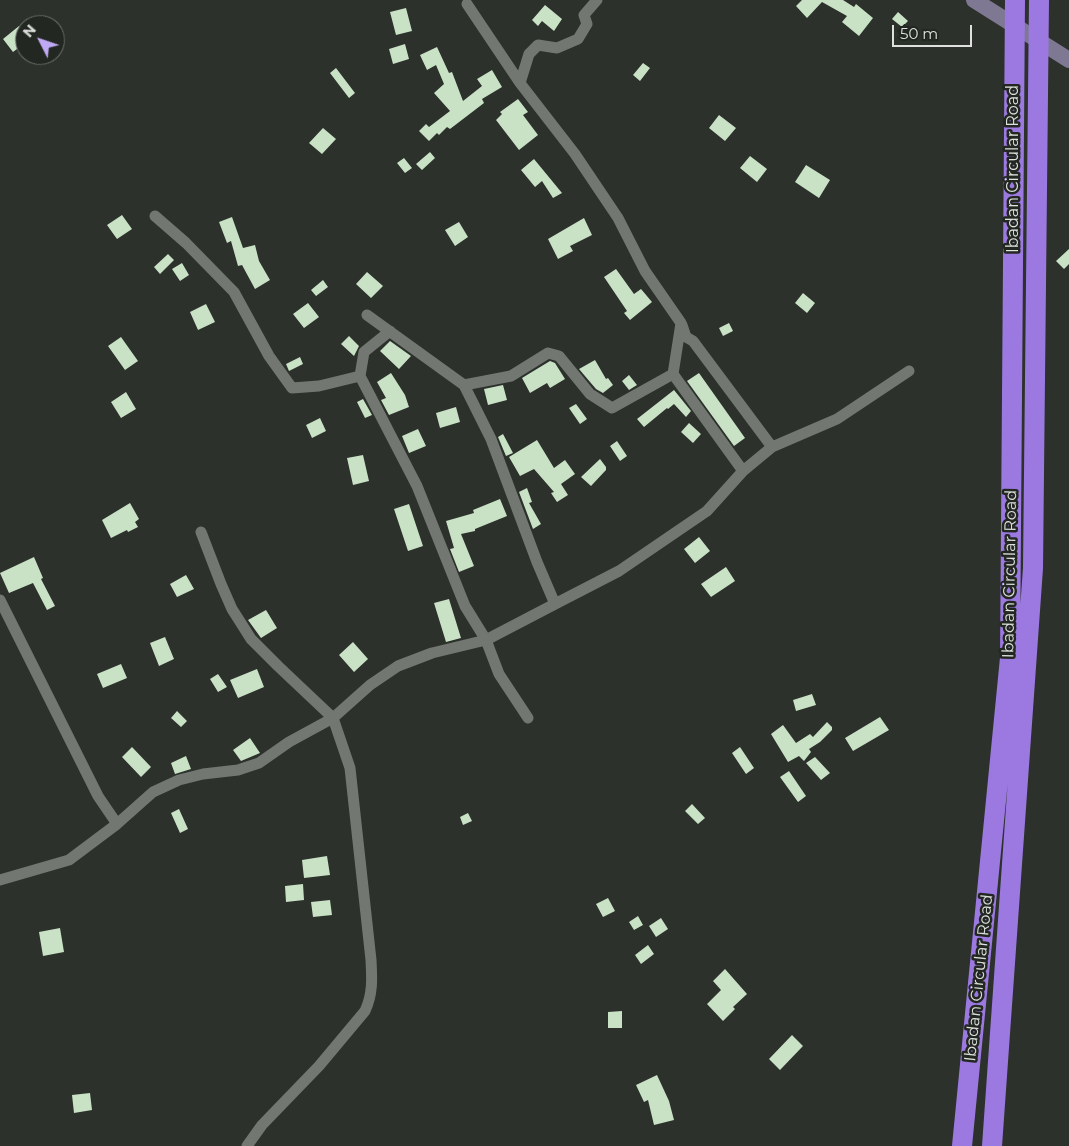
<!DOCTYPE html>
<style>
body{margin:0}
#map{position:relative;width:1069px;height:1146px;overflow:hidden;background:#2c312b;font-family:Montserrat,sans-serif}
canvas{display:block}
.north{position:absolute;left:15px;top:15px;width:50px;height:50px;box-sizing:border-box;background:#222721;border:1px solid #6d716c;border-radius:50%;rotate:311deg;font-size:14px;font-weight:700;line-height:20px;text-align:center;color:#dee1dd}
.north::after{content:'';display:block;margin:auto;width:18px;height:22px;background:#bfa9f4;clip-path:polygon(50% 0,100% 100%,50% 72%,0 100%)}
.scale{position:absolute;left:892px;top:25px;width:80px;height:22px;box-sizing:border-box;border:2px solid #dee1dd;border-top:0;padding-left:6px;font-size:15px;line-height:18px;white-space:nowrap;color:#dee1dd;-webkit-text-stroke:4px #222721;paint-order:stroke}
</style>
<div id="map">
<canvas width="1069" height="1146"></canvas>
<div class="north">N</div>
<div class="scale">50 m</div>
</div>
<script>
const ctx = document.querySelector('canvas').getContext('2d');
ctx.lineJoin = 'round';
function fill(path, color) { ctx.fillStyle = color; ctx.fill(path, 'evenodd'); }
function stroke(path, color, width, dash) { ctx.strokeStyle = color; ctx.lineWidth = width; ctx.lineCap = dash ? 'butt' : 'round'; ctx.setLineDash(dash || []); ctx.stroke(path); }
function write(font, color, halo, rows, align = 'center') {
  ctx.font = font + ' Montserrat,sans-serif'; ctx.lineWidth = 5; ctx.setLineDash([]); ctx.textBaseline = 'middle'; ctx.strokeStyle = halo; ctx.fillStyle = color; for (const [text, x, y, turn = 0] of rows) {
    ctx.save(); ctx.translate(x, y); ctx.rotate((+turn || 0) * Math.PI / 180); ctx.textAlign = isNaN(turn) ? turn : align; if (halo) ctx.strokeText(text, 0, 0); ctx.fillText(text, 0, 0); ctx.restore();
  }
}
const building = new Path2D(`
 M802,0H843L854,7L856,4L873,18L859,36L842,22L847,16L822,2L807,18L796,6Z
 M545,5L562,19L554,31L542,21L538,26L532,20Z
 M406,8L412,31L396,35L390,12Z
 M898,12L908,21L902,27L892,19Z
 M19,26L25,34V43L13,52L3,39Z
 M405,44L409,59L393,64L389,49Z
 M437,47L449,73L452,72L463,101L482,86L477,79L492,70L502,87L482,99L484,103L450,129L447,127L439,135L437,133L429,141L419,131L426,124L429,127L450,111L434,93L444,84L436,65L427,70L420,55Z
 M643,63L650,68L640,81L633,75Z
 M336,68L355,93L349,98L330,73Z
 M518,99L528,112L523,115L538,135L519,150L496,120L502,114L500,112Z
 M719,115L736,128L725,141L709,128Z
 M323,128L336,139L322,154L309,143Z
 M430,152L435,158L422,170L416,164Z
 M750,156L767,169L757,182L740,168Z
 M404,158L412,168L405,173L397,163Z
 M534,159L562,193L553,198L542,181L535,187L521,170Z
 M806,165L830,180L819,198L795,182Z
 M122,215L132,229L117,239L107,225Z
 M232,217L243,248L255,245L259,261L270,280L255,289L242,265L238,266L231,241L227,243L219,222Z
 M584,218L592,235L570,246L573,251L558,259L548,239Z
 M459,222L468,237L455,246L445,230Z
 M1069,249V264L1064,269L1056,261Z
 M168,254L174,260L160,274L154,267Z
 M182,263L189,275L180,281L172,269Z
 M616,269L634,294L641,289L652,302L630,320L624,313L627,311L604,277Z
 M367,272L383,286L371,298L356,284Z
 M323,280L328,287L316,296L311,290Z
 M803,293L815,303L807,313L795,303Z
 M308,303L319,317L304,328L293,314Z
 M206,304L215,322L198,330L190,312Z
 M729,323L733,331L723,336L719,328Z
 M349,336L359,346L354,356L341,344Z
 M121,337L138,361L125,370L108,346Z
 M390,341L411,356L399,369L380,351Z
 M300,357L303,364L289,371L286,364Z
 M595,360L606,379L608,378L613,385L603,393L596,389L579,369Z
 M550,361L555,363L565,379L550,388L547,383L530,393L522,378Z
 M391,373L405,395L409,407L389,415L381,400L386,398L377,382Z
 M699,373L745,438L734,446L687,381Z
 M629,375L637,385L629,390L622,381Z
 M503,385L507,400L488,405L484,389Z
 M674,390L691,411L686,417L674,404L668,409L667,408L644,427L637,419Z
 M126,392L136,409L121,418L111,402Z
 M363,399L372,415L365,418L357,402Z
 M576,404L587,419L580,424L569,408Z
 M456,407L460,422L440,428L436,413Z
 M320,418L326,431L312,438L306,425Z
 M689,423L701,434L693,443L681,432Z
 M418,429L426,446L409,453L402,436Z
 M503,434L513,453L506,456L498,437Z
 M537,440L554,468L565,460L575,474L561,484L568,495L557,502L551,493L554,492L534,469L520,476L509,457Z
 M617,441L627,456L620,461L610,446Z
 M363,455L369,481L353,485L347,458Z
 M600,459L606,467V470L591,486L581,477Z
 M527,488L532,502L529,503L541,524L533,529L519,492Z
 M500,499L507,516L475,529V531L461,534L474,566L459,572L450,549L454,548L446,521L474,513L473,510Z
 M130,503L139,519L135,522L138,527L128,532L127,530L111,538L102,520Z
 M409,504L423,546L408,551L394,509Z
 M699,537L710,551L695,563L684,549Z
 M34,557L43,578L41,579L55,606L47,610L33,583L9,593L0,573Z
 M726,567L735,581L711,597L701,584Z
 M186,575L194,589L177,597L170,584Z
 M449,599L461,638L446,642L434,603Z
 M266,610L277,628L261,638L248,620Z
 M165,637L174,659L159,666L150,643Z
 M353,642L368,659L354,672L339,655Z
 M121,664L127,678L103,688L97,674Z
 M257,669L264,687L238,698L230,680Z
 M218,674L227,687L218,692L210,679Z
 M812,694L816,705L796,711L793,700Z
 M177,711L187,721L181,727L171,718Z
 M880,717L889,730L853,751L845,738Z
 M827,722L832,727V730L820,742L809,749L811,752L804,761L799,756L788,762L771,734L783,725L796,743L810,734L813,737Z
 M250,738L260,753L241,761L233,750Z
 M132,747L151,767L141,777L122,757Z
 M740,747L754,768L746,774L732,753Z
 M186,756L191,769L175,774L171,763Z
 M815,757L830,773L821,780L806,763Z
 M789,771L806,796L798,802L780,777Z
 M692,804L705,818L698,824L685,811Z
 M179,809L188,829L180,833L171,813Z
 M468,813L472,821L463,825L460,817Z
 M327,856L330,875L304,878L302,860Z
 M303,884L304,900L286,902L285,886Z
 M608,898L615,911L603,917L596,904Z
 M330,900L332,915L313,917L311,902Z
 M638,916L643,925L634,930L629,922Z
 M661,918L668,929L656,937L649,926Z
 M60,928L64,952L43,956L39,932Z
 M648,945L654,954L641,964L635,955Z
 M725,969L747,994L733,1007L735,1009L723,1021L707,1004L721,990L713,981Z
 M622,1011V1028H608V1012Z
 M792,1035L803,1046L780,1070L769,1059Z
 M657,1075L669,1101L674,1120L654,1125L648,1100L644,1102L636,1085Z
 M90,1093L92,1110L74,1113L72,1095Z`);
const street = new Path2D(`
 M467,4L520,83L575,154L618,218L645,271L681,323L673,374L743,471
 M520,83L529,54L538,45L557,48L578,39L587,24L584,15L597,0
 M155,216L186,243L234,292L269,356L292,388L319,386L360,376
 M367,315L464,385L491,439L537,562L555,604L619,571L707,511L743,471L772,447L837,419L909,371
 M682,325L686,337L693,341L772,447
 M390,331L364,352L360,376L417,486L465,606L486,640L555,604
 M464,385L511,376L548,353L559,356L590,394L612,408L673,374
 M201,532L221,584L232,609L251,639L278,666L333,718L350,768L371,960C372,978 373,994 365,1011L319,1066L262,1125L247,1146
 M0,600L98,796L117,824
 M0,880L69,860L117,824L153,792L179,780L203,774L238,770L259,763L289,742L333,718L370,685L398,666L432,653L486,640L499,674L528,718`);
const secondary = new Path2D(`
 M974,0L1069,60`);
const highway = new Path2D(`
 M962,1146L1010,658L1015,0
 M992,1146L1033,568L1039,0`);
const streetNames = [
 ["Ibadan Circular Road",1013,169,-90],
 ["Ibadan Circular Road",1010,574,-89],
 ["Ibadan Circular Road",979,978,-84]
];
fill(building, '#c9e2c6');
stroke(street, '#727871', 11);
stroke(secondary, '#7f7893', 16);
stroke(highway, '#9c79e1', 20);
write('16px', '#dee1dd', '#222721', streetNames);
</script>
